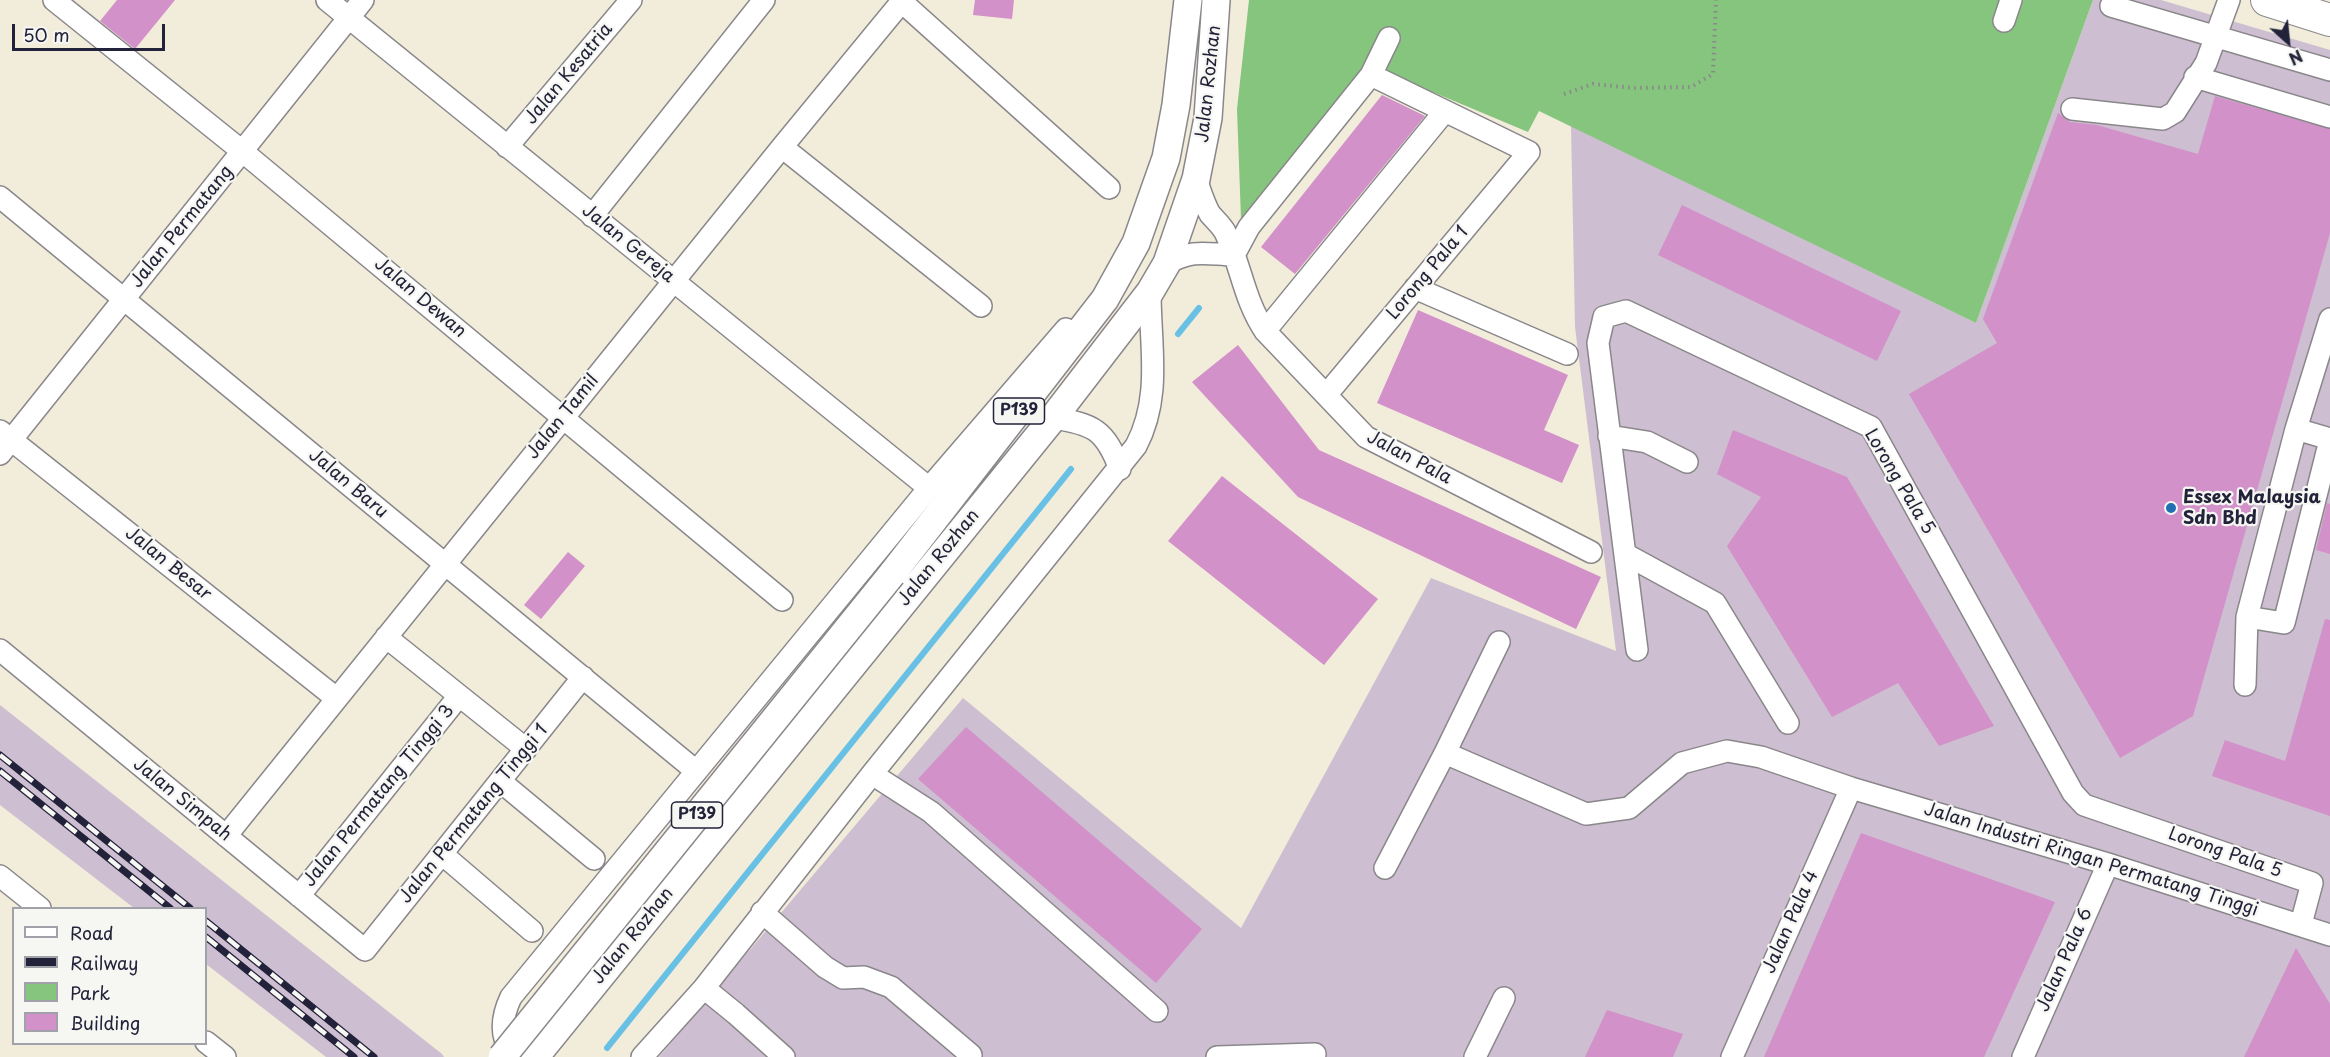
<!DOCTYPE html>
<style>
body{margin:0}
#map{position:relative;width:2330px;height:1057px;overflow:hidden;background:#f2ecdb;font-family:"Playpen Sans",sans-serif}
canvas{display:block}
.legend{position:absolute;left:12px;top:907px;width:195px;height:138px;box-sizing:border-box;background:#f6f6f2;border:2px solid #a1a1a9;margin:0;padding:8px 10px;list-style:none;font-size:18px;color:#22223b}
.legend li{display:flex;align-items:center;gap:12px;height:30px}
.legend b{width:30px;border:2px solid #a1a1a9}
.north{position:absolute;left:2258px;top:12px;width:60px;height:60px;-webkit-text-stroke:4px #f6f6f2;paint-order:stroke;rotate:153deg;font-size:16px;font-weight:700;line-height:24px;text-align:center;color:#22223b}
.north::after{content:'';display:block;margin:auto;width:21px;height:27px;background:#22223b;clip-path:polygon(50% 0,100% 100%,50% 72%,0 100%)}
.scale{position:absolute;left:12px;top:24px;width:153px;height:27px;box-sizing:border-box;border:3px solid #22223b;border-top:0;padding-left:8px;font-size:18px;line-height:21px;white-space:nowrap;color:#22223b;-webkit-text-stroke:4px #f6f6f2;paint-order:stroke}
</style>
<div id="map">
<canvas width="2330" height="1057"></canvas>
<ul class="legend">
<li><b style="height:8px;background:#fff"></b>Road</li>
<li><b style="height:8px;background:#22223b"></b>Railway</li>
<li><b style="height:16px;background:#85c57d"></b>Park</li>
<li><b style="height:16px;background:#d291c8"></b>Building</li>
</ul>
<div class="north">N</div>
<div class="scale">50 m</div>
</div>
<script>
const ctx = document.querySelector('canvas').getContext('2d');
ctx.lineJoin = 'round';
function fill(path, color) { ctx.fillStyle = color; ctx.fill(path, 'evenodd'); }
function stroke(path, color, width, dash) { ctx.strokeStyle = color; ctx.lineWidth = width; ctx.lineCap = dash ? 'butt' : 'round'; ctx.setLineDash(dash || []); ctx.stroke(path); }
function write(font, color, halo, rows, align = 'center') {
  ctx.font = font + ' "Playpen Sans",sans-serif'; ctx.lineWidth = 4.5; ctx.setLineDash([]); ctx.textBaseline = 'middle'; ctx.strokeStyle = halo; ctx.fillStyle = color; for (const [text, x, y, turn = 0] of rows) {
    ctx.save(); ctx.translate(x, y); ctx.rotate((+turn || 0) * Math.PI / 180); ctx.textAlign = isNaN(turn) ? turn : align; if (halo) ctx.strokeText(text, 0, 0); ctx.fillText(text, 0, 0); ctx.restore();
  }
}
const industrial = new Path2D(`
 M2093,0H2161L2330,50V1057H659L963,698L1241,928L1431,578L1616,651L1575,327L1571,125L1976,323Z
 M0,705L442,1054L444,1057H326L206,964V908H134L0,805Z`);
const green = new Path2D(`
 M1249,0H2093L1976,323L1539,111L1528,132L1366,64L1241,219L1237,109Z`);
const stream = new Path2D(`
 M1178,334L1199,308
 M607,1048L1071,469`);
const building = new Path2D(`
 M117,0H175L135,49L100,21Z
 M975,0H1014L1012,19L973,15Z
 M1382,95L1425,116L1295,274L1261,247Z
 M2215,96L2330,129V233L2193,716L2120,758L1909,394L1997,343L1983,319L2058,113L2070,122L2097,125L2198,154Z
 M1682,205L1901,311L1877,361L1658,255Z
 M1418,310L1568,375L1544,430L1579,445L1562,483L1377,403Z
 M1238,345L1319,450L1601,577L1576,629L1298,497L1192,382Z
 M1733,430L1847,477L1994,726L1939,746L1898,683L1832,717L1727,546L1761,497L1717,474Z
 M1222,476L1378,599L1324,665L1168,541Z
 M2327,503L2330,504V554L2316,550Z
 M568,552L585,566L541,619L524,605Z
 M2325,619L2330,620V816L2212,776L2225,740L2285,761Z
 M966,727L1202,929L1156,983L918,779Z
 M1861,833L2055,902L1984,1057H1764Z
 M2296,948L2330,1004V1057H2244Z
 M1607,1010L1683,1034L1673,1057H1585Z`);
const path = new Path2D(`
 M1564,94L1593,84L1634,88L1691,87L1713,74L1716,0`);
const minor = new Path2D(`
 M54,0L242,151L782,600
 M327,0L929,488
 M902,2L1109,188
 M2111,6L2330,70
 M2004,21L2011,0
 M2195,77L2330,117
 M2072,109L2163,119L2175,112L2206,63L2229,0
 M507,147L631,0
 M782,147L981,306
 M1196,179C1200,190 1204,204 1210,214C1215,220 1221,225 1225,232C1241,265 1244,300 1265,331L1366,437L1591,552
 M0,197L696,771
 M592,216L764,0
 M1234,255L1249,227L1371,75L1389,38
 M1167,263C1195,249 1204,254 1234,255
 M1415,288L1567,354
 M1265,331L1445,111
 M1327,394L1529,152L1371,75
 M1053,418C1094,424 1105,430 1120,469
 M2296,429L2330,439
 M0,431L336,698
 M1609,436L1647,442L1687,462
 M0,454L363,0
 M1625,554L1715,603L1788,723
 M2247,617L2284,623L2330,440
 M386,637L526,749
 M0,650L365,950L583,677
 M1637,650L1598,343L1604,317L1626,311L1871,427L2073,793L2084,805L2312,883L2301,924
 M2245,685L2247,617L2296,429L2330,319
 M1445,753L1499,642
 M872,774L931,812L1157,1011
 M500,781L594,859
 M226,836L782,147L903,0
 M442,854L532,931
 M1385,868L1445,753L1586,814L1629,808L1682,763L1727,751L1761,757L1851,788L2108,864L2330,935
 M0,876L40,908
 M299,896L459,696
 M762,912L825,967L843,978L864,977L891,987L971,1055
 M704,988L736,1014L784,1057
 M206,1042L225,1057
 M516,1057C499,1039 501,1018 511,997L929,488L1066,329
 M642,1057L704,988L872,774L1136,446C1162,397 1150,346 1150,292
 M1217,1057L1315,1054
 M1475,1057L1504,998
 M1732,1057L1851,788
 M2023,1057L2108,864`);
const major = new Path2D(`
 M892,574L1105,299L1136,243L1166,158L1176,105L1188,0
 M535,1057L1053,418L1150,292L1167,263L1196,179L1208,118L1216,0`);
const highway = new Path2D(`
 M2267,0L2330,20`);
const rail = new Path2D(`
 M0,755L190,908
 M0,771L170,908
 M206,921L374,1057
 M206,937L354,1057`);
const majorBridge = new Path2D(`
 M502,1057L892,574`);
const markers = [
 [2171,508,6,"#1f6fb2"]
];
const shields = [
 [1019,411,51],
 [697,815,51]
];
const shieldNames = [
 ["P139",1019,411],
 ["P139",697,815]
];
const streetNames = [
 ["Jalan Kesatria",569,74,-50],
 ["Jalan Rozhan",1209,84,-84],
 ["Jalan Permatang",182,227,-51],
 ["Jalan Gereja",628,244,39],
 ["Lorong Pala 1",1428,273,-50],
 ["Jalan Dewan",420,298,40],
 ["Jalan Tamil",563,417,-51],
 ["Jalan Pala",1409,458,28],
 ["Lorong Pala 5",1899,482,59],
 ["Jalan Baru",348,484,40],
 ["Jalan Rozhan",939,558,-51],
 ["Jalan Besar",168,564,39],
 ["Jalan Permatang Tinggi 3",379,796,-51],
 ["Jalan Simpah",182,800,39],
 ["Jalan Permatang Tinggi 1",474,814,-51],
 ["Lorong Pala 5",2225,853,19],
 ["Jalan Industri Ringan Permatang Tinggi",2091,860,17],
 ["Jalan Pala 4",1791,922,-66],
 ["Jalan Rozhan",633,936,-51],
 ["Jalan Pala 6",2065,960,-66]
];
const poiNames = [
 ["Essex Malaysia",2183,498],
 ["Sdn Bhd",2183,519]
];
fill(industrial, '#cebed1');
fill(green, '#85c57d');
stroke(stream, '#68c1e5', 6);
fill(building, '#d291c8');
stroke(minor, '#8a878b', 24);
stroke(major, '#8a878b', 30);
stroke(highway, '#8a878b', 34);
stroke(path, '#8a878b', 4, [1.5, 4.5]);
stroke(minor, '#fff', 21);
stroke(major, '#fff', 27);
stroke(highway, '#fff', 32);
stroke(rail, '#22223b', 7);
stroke(rail, '#f6f6f2', 4.5, [14]);
stroke(majorBridge, '#8a878b', 30, []);
stroke(majorBridge, '#fff', 27);
for (const [x, y, r, color] of markers) { const dot = new Path2D(); dot.arc(x, y, r, 0, 2 * Math.PI); ctx.fillStyle = color; ctx.fill(dot); stroke(dot, '#f6f6f2', 2); }
for (const [x, y, w] of shields) { const box = new Path2D(); box.roundRect(x - w / 2, y - 13, w, 26, 4.5); ctx.fillStyle = '#f6f6f2'; ctx.fill(box); stroke(box, '#22223b', 1.5); }
write('bold 16px', '#22223b', null, shieldNames);
write('18px', '#22223b', '#f6f6f2', streetNames);
write('bold 18px', '#22223b', '#f6f6f2', poiNames, 'left');
</script>
